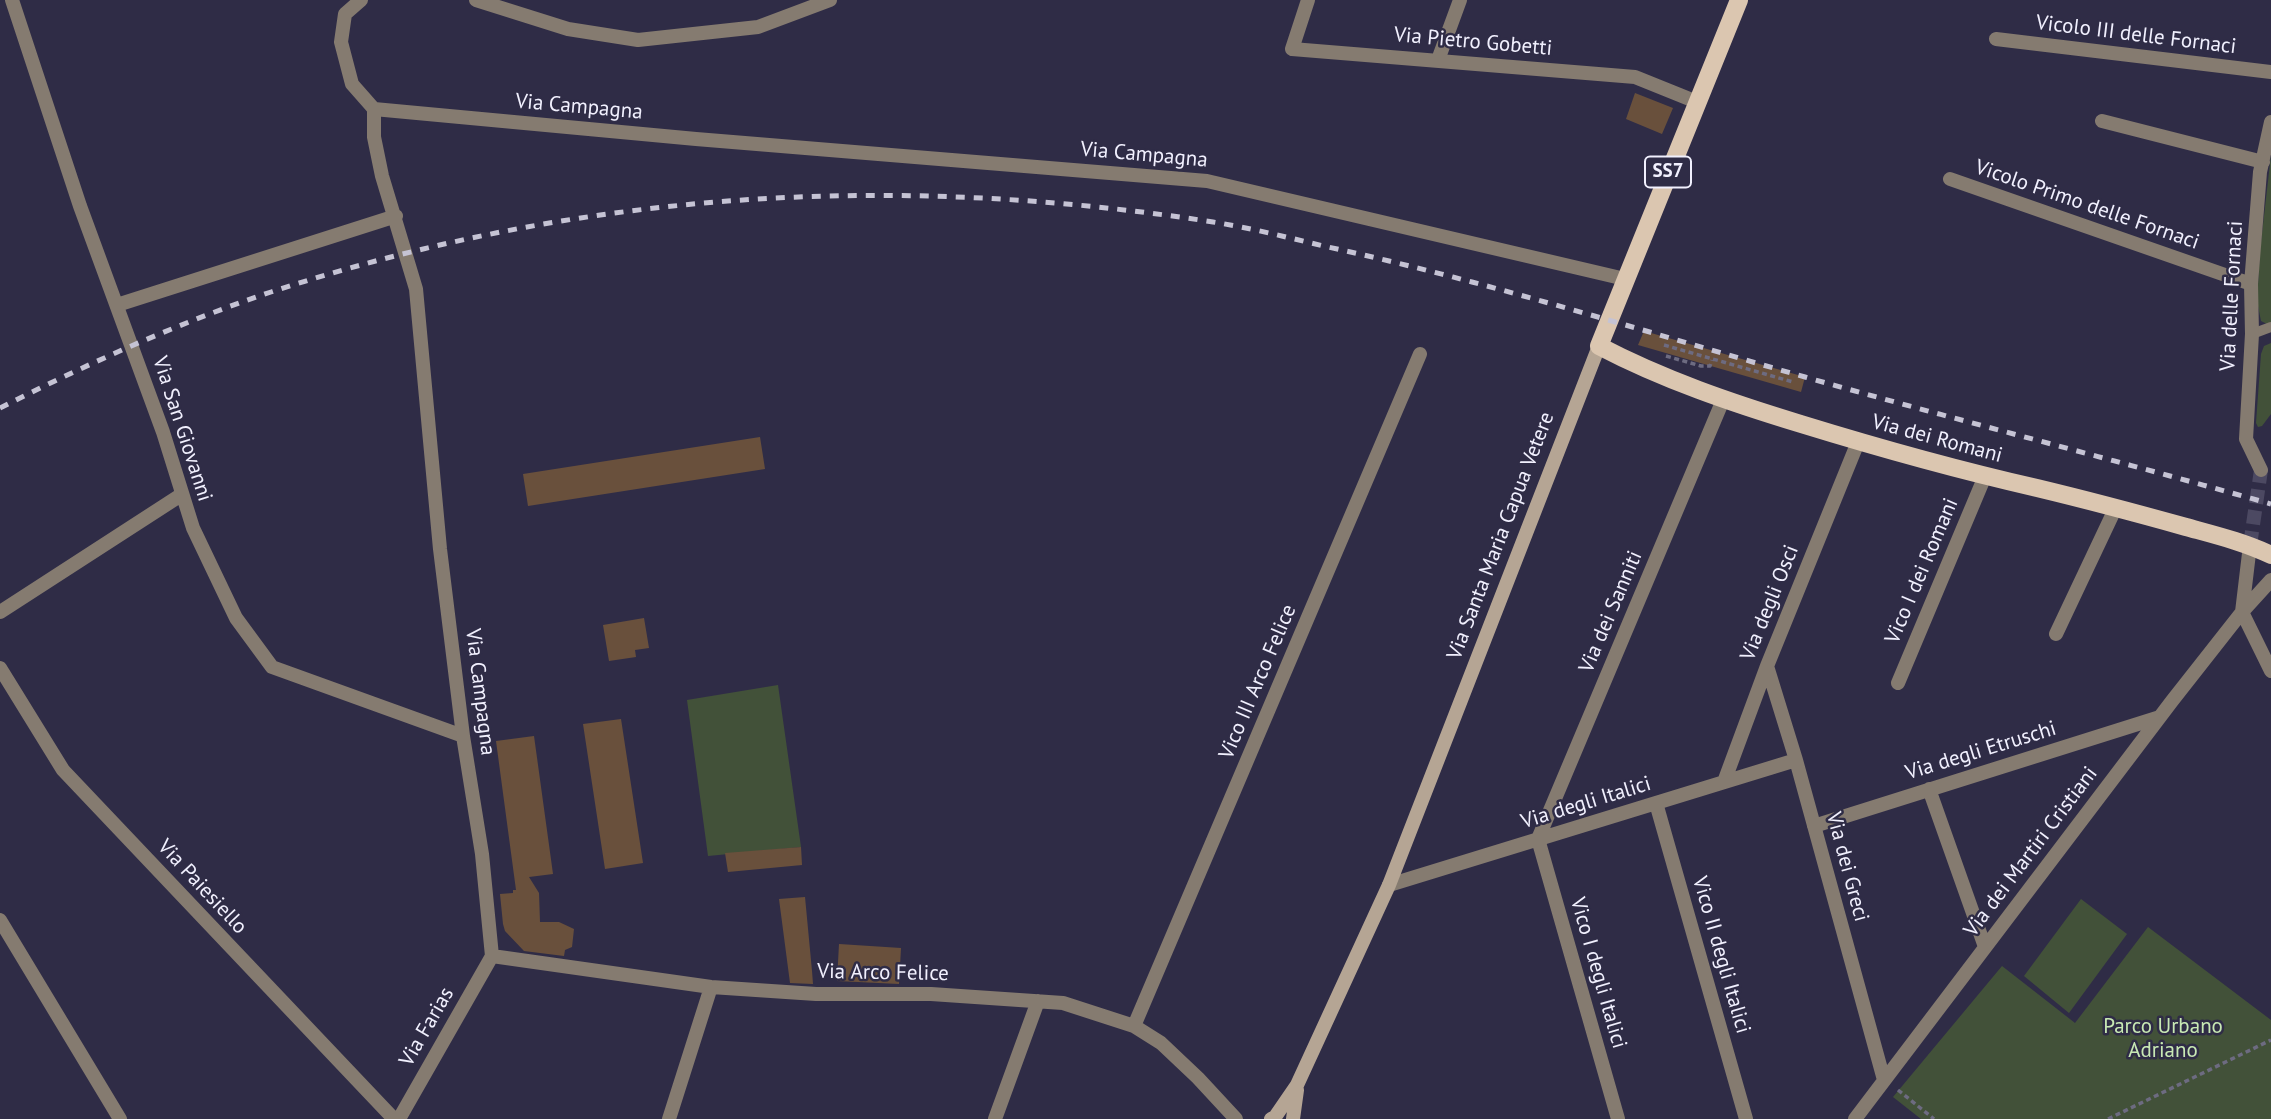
<!DOCTYPE html>
<style>
body{margin:0}
canvas{display:block;background:#2f2c46}
</style>
<canvas width="2271" height="1119"></canvas>
<script>
const ctx = document.querySelector('canvas').getContext('2d');
ctx.lineJoin = 'round';
function fill(path, color) { ctx.fillStyle = color; ctx.fill(path, 'evenodd'); }
function stroke(path, color, width, dash) { ctx.strokeStyle = color; ctx.lineWidth = width; ctx.lineCap = dash ? 'butt' : 'round'; ctx.setLineDash(dash || []); ctx.stroke(path); }
function write(font, color, halo, rows, align = 'center') {
  ctx.font = font + ' "PT Sans",sans-serif'; ctx.lineWidth = 5; ctx.setLineDash([]); ctx.textBaseline = 'middle'; ctx.strokeStyle = halo; ctx.fillStyle = color; for (const [text, x, y, turn = 0] of rows) {
    ctx.save(); ctx.translate(x, y); ctx.rotate((+turn || 0) * Math.PI / 180); ctx.textAlign = isNaN(turn) ? turn : align; if (halo) ctx.strokeText(text, 0, 0); ctx.fillText(text, 0, 0); ctx.restore();
  }
}
const green = new Path2D(`
 M2271,155V322L2267,324L2261,321L2257,301L2260,251Z
 M2271,343V414L2262,426L2258,427L2256,423L2261,354L2264,346Z
 M778,685L801,847L708,856L687,700Z
 M2081,899L2127,934L2069,1013L2024,976Z
 M2148,927L2271,1020V1119H1921L1893,1097L2002,966L2075,1023Z`);
const building = new Path2D(`
 M1635,93L1673,108L1662,134L1626,119Z
 M1644,331L1805,377L1801,392L1638,345Z
 M760,437L765,469L528,506L523,474Z
 M644,618L649,648L635,650L636,657L609,661L603,625Z
 M621,719L643,863L605,869L583,724Z
 M534,736L553,874L529,877L539,893L540,922H559L574,929L572,947L565,950L564,956L524,951L505,931L503,924L500,894L513,893V890H516L496,741Z
 M801,847L802,865L728,872L725,853Z
 M805,897L812,971L813,984L790,983L779,899Z
 M839,944L901,948L899,984L837,981Z`);
const minorTunnel = new Path2D(`
 M2250,545L2261,470`);
const path = new Path2D(`
 M1664,345L1793,382
 M1666,356L1701,366H1710L1712,360
 M1898,1090L1934,1119
 M2108,1119L2271,1040`);
const service = new Path2D(`
 M2252,334L2271,327`);
const minor = new Path2D(`
 M12,0L80,206L163,432L193,528L236,618L272,667L463,736
 M361,0L345,14L341,42L352,84L374,109
 M476,0L568,29L638,40L758,27L830,0
 M1308,0L1292,49L1635,77L1697,102
 M1996,39L2271,72
 M1438,60L1460,0
 M2102,121L2263,162
 M1950,179L2251,284
 M117,305L396,216
 M2261,470L2246,439L2252,334L2251,284L2260,172L2271,122
 M0,612L181,495
 M2242,612L2250,545
 M2242,612L2271,671
 M2056,634L2116,507
 M1767,666L1796,760L1884,1080
 M0,668L63,770L394,1119
 M1898,683L1985,476
 M1724,782L1767,666L1858,442
 M1929,789L1985,947
 M1656,803L1746,1119
 M1814,826L2160,717
 M1389,885L1796,760
 M0,920L120,1119
 M492,956L482,854L463,736L440,549L416,289L382,176L374,137V109L696,139L1207,181L1625,279
 M492,956L711,987L816,994H931L1063,1003L1134,1026L1161,1043L1198,1078L1236,1119
 M1134,1026L1420,354
 M399,1119L492,956
 M669,1119L711,987
 M995,1119L1038,1001
 M1618,1119L1538,839L1723,400
 M1855,1119L2172,701L2242,612L2271,580`);
const secondary = new Path2D(`
 M1271,1119L1275,1117L1297,1085L1389,885L1599,346
 M1293,1119L1297,1090`);
const primary = new Path2D(`
 M1739,0L1599,346C1664,380 1732,403 1801,424C1879,448 1958,470 2037,488C2087,500 2136,513 2186,527C2215,535 2244,542 2271,555`);
const rail = new Path2D(`
 M0,408C87,364 178,323 271,292C581,191 891,172 1213,222C1251,228 1290,238 1328,247C1489,282 1646,332 1805,377C1960,421 2116,460 2271,504`);
const shields = [
 [1668,172,46]
];
const shieldNames = [
 ["SS7",1668,172]
];
const streetNames = [
 ["Vicolo III delle Fornaci",2136,35,7],
 ["Via Pietro Gobetti",1473,42,5],
 ["Via Campagna",579,107,5],
 ["Via Campagna",1144,155,5],
 ["Vicolo Primo delle Fornaci",2087,205,19],
 ["Via delle Fornaci",2232,296,-87],
 ["Via San Giovanni",182,429,72],
 ["Via dei Romani",1937,439,15],
 ["Via Santa Maria Capua Vetere",1501,536,-69],
 ["Vico I dei Romani",1922,571,-67],
 ["Via degli Osci",1770,603,-68],
 ["Via dei Sanniti",1611,612,-67],
 ["Vico III Arco Felice",1258,682,-67],
 ["Via Campagna",480,692,83],
 ["Via degli Etruschi",1981,751,-17],
 ["Via degli Italici",1586,803,-17],
 ["Via dei Martiri Cristiani",2031,852,-53],
 ["Via dei Greci",1847,867,75],
 ["Via Paiesiello",202,887,47],
 ["Vico II degli Italici",1721,955,74],
 ["Via Arco Felice",883,973,1],
 ["Vico I degli Italici",1598,973,74],
 ["Via Farias",427,1027,-60]
];
const parkNames = [
 ["Parco Urbano",2163,1027],
 ["Adriano",2163,1051]
];
fill(green, '#425139');
fill(building, '#69503c');
stroke(minorTunnel, '#4c4962', 14, [14, 7]);
stroke(path, '#6d6b81', 3.5, [5, 3.5]);
stroke(service, '#857b70', 10);
stroke(minor, '#857b70', 14);
stroke(secondary, '#b5a594', 14);
stroke(primary, '#dbc6b0', 18);
stroke(rail, '#c5c3d4', 5, [9, 9]);
for (const [x, y, w] of shields) { const box = new Path2D(); box.roundRect(x - w / 2, y - 15.5, w, 31, 5); ctx.fillStyle = '#2f2c46'; ctx.fill(box); stroke(box, '#f1f0fe', 2); }
write('bold 19px', '#f1f0fe', null, shieldNames);
write('21px', '#f1f0fe', '#2f2c46', streetNames);
write('21px', '#c8e9b4', '#2f2c46', parkNames);
</script>
